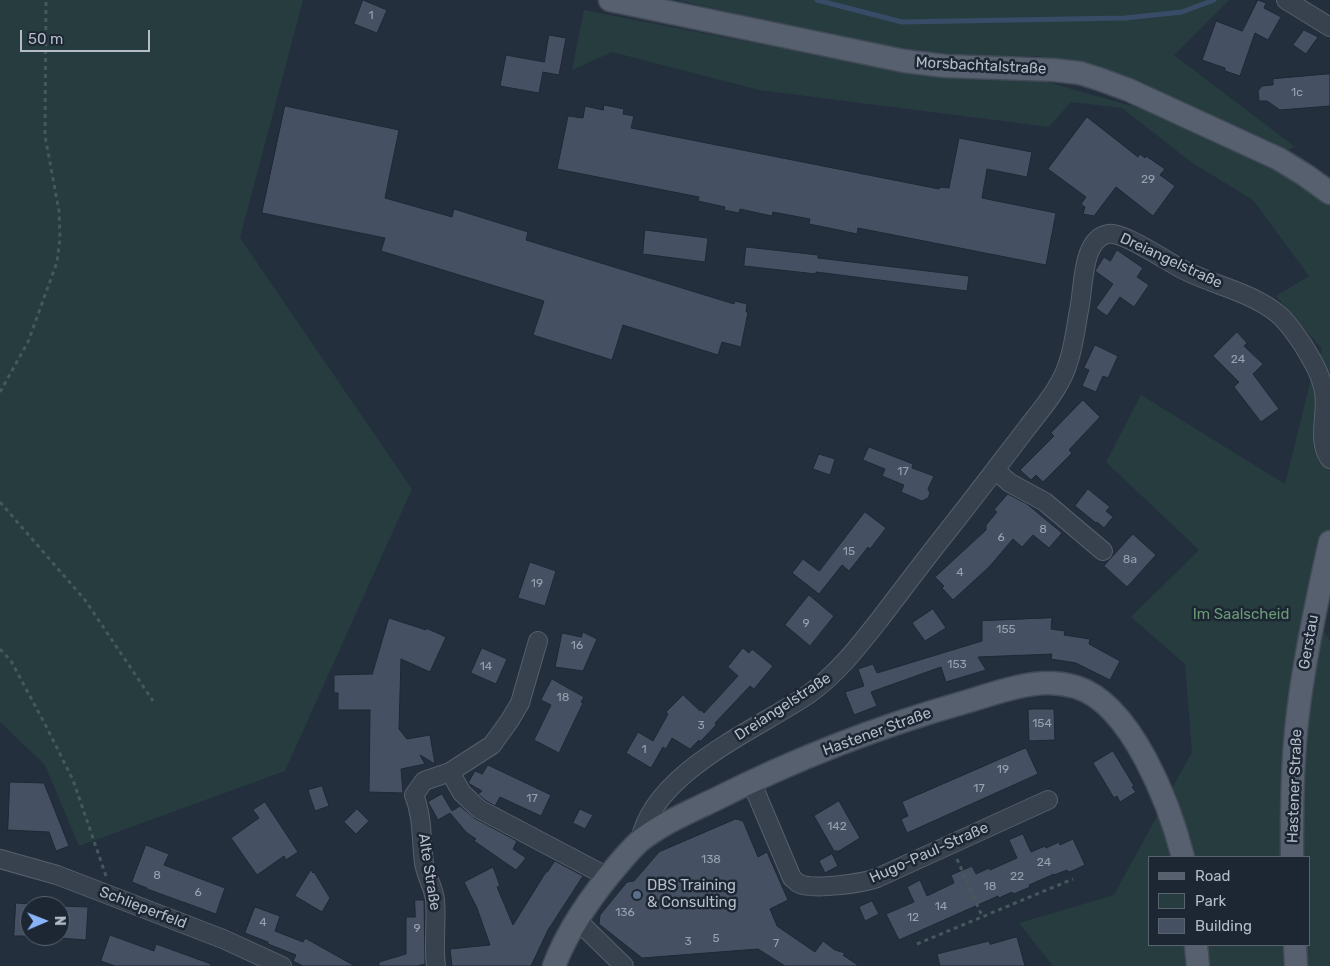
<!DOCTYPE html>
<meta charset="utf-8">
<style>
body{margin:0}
#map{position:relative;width:1330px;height:966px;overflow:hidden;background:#242f3e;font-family:Rubik,sans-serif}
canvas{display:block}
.legend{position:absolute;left:1148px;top:856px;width:162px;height:90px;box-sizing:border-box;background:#1d2633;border:1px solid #59626f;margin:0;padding:6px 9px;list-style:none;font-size:15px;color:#b4bcc9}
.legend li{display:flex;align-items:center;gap:10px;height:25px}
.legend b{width:25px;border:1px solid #59626f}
.north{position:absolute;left:20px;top:896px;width:50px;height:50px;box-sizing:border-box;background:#1d2633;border:1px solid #59626f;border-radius:50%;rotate:89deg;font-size:14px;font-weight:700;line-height:20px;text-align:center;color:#b4bcc9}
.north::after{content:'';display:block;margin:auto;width:18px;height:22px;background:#8ab4f8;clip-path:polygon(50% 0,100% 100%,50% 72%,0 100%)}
.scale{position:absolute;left:20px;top:30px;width:130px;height:22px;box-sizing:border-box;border:2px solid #b4bcc9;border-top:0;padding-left:6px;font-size:15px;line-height:18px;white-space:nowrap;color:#b4bcc9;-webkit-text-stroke:4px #1d2633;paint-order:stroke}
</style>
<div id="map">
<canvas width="1330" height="966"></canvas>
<ul class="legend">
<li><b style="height:6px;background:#56606e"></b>Road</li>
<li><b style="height:14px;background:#263c3f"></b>Park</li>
<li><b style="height:14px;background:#455162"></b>Building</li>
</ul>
<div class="north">N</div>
<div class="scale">50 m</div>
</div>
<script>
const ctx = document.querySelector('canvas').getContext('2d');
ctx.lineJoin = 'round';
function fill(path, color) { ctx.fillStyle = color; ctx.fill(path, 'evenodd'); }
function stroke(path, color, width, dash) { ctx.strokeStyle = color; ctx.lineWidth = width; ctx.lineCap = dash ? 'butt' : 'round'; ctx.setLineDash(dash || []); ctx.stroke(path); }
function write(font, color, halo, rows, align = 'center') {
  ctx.font = font + ' Rubik,sans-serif'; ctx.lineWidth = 5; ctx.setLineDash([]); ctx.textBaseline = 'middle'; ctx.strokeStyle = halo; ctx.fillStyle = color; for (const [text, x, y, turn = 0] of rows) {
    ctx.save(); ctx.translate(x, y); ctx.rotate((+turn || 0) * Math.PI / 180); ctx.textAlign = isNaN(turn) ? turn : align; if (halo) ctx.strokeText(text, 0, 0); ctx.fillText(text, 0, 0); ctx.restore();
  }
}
const green = new Path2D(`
 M0,0H303L240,238L412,489L285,771L79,846L45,765L0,722Z
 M678,0H1229L1174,55L1295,147L1283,152L1111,71L1089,63L1036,56L930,57L859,43Z
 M584,10L919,75L1037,79L1142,109L1253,157L1330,203V527L1315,617L1330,641V966H1053L1019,923L1114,895L1192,752L1185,664L1131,617L1199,550L1106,462L1141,395L1285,484L1311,379L1322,349L1276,296L1309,276L1253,200L1191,162L1122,108L1071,102L1049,127L759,90L612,52L572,70ZM1149,857H1309V945H1149Z`);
const stream = new Path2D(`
 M817,0L902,22L1125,18L1182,12L1214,0`);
const building = new Path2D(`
 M363,0L387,10L377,33L354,24Z
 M1258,0L1266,3L1264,8L1281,17L1268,40L1255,33L1240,76L1225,71V68L1202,60L1216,21L1242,31Z
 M1304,30L1318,37L1306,54L1293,45Z
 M549,35L566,38L559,75L543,72L539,93L500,86L506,55L544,62Z
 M1330,74V106L1280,110L1267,101H1259L1258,91L1262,86L1273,85V79Z
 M604,105L624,109L623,114L634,116L631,128L939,189L940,187L949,188L959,138L1032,152L1027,177L987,169L982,198L1056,213L1046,265L858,228L857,234L829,228L809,224L810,219L773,212L772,216L740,209L739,213L724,210L725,207L698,201L699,197L557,169L568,116L583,118L585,106L603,110Z
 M285,106L399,130L385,198L452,217L454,209L528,232L526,240L734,304L735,301L747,304L746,312H748L741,347L722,342L718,355L623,325L612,360L533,335L544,301L381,251L385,238L262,213Z
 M1087,117L1138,157L1140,154L1145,158L1146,156L1165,169L1160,175L1175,186L1153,216L1116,187L1094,216L1083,214L1085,207L1081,204L1086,197L1048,169Z
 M645,230L708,238L705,262L643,254Z
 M746,247L818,255V258L969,276L967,291L816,272V274L744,266Z
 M1117,250L1143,268L1137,277L1149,285L1134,307L1120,297L1107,316L1096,308L1113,284L1095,271L1104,257L1110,261Z
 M1237,332L1247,343L1244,346L1263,364L1253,374L1279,409L1261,422L1234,387L1239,382L1213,356Z
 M1095,345L1118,356L1108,378L1103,376L1096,392L1082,386L1089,370L1084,368Z
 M1083,400L1100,417L1069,450L1072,453L1043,482L1036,475L1031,480L1020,470L1054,436L1051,433Z
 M869,447L913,464L912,468L934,476L928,489L930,493L928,498L922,501L901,492L904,485L882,476L885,469L863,460Z
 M819,454L835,459L830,475L813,469Z
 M1088,489L1110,507L1106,511L1113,517L1104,528L1097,522L1096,523L1075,506Z
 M1008,494L1027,504L1062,533L1049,548L1033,535L1022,547L1013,539L989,567L953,600L942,588L944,586L935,577L986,530V525L997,512L994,510Z
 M865,512L886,528L870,549L868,547L849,571L842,565L819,594L792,573L803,559L819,571Z
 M1133,534L1156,555L1127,587L1104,566Z
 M530,562L556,571L545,606L518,598Z
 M809,595L834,616L810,646L785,625Z
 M933,609L946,628L925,641L912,623Z
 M389,618L426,630V628L446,637L430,672L401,659L399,729L407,739L430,735L435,764L420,755L425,764L401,769L403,793L369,792L370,710H338V693H334V675L372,674Z
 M1052,618L1051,629L1065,631L1064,635L1090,639L1089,644L1120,661L1110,680L1076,663L1051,659L1052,654L978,657L986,670L946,682L941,667L871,692L877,706L854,715L845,692L864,686L858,669L873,664L877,673L982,641V621Z
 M583,632L597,639L583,671L555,667L562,633L581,637Z
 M482,648L507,659L496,684L471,673Z
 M743,648L749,653L752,649L773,666L754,689L750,686L715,723L716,725L700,742L699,740L690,749L672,738L666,749L663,747L651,768L626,753L638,732L653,741L668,714L666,712L683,695L700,711L701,710L704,713L738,676L728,667Z
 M552,679L584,697L581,702L583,703L559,753L534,740L551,705L541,700Z
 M1032,709H1054L1055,740L1029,741L1028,710Z
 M1026,748L1038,774L907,833L901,819L908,816L902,802Z
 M1113,751L1134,786L1132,787L1136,792L1120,802L1117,796L1114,798L1093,763Z
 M488,765L551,795L541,816L500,797L495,806L485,800L478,794L482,791L468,783L475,771L482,774Z
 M10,782L44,783L69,846L56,851L49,832L8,830Z
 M322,786L329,806L315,811L308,790Z
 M442,794L452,811L460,806L474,818L517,841L513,849L526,858L516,870L474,841L476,839L466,832L450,813L438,820L428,802Z
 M839,801L860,838L839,851H834L814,816Z
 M265,802L298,852L286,860L284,856L257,875L231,838L259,818L253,810Z
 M357,809L369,821L356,834L344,822Z
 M580,809L593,815L585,829L573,823Z
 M736,819L743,821L758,857L767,852L788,900L770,909L777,926L815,952L823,941L835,950L845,953L843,955L859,966H785L758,949L642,958L599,924L600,915L627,882L634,881L659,852Z
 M1023,834L1031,852L1045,846L1046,848L1059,842L1060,845L1073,839L1085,865L1072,871L1068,872L1067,870L1054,875V874L1029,885L1030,887L1016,893L1013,894L1012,892L999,898L998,896L899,940L886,914L914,902L907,887L920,880L927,896L954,883L951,875L972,866L976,874L989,868L990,870L1017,858L1009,840Z
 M146,845L169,854L164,865L225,888L216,914L147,889V888L132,882Z
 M832,854L838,866L825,873L819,861Z
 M555,861L583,876L548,930L531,966H452L450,949L490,945L477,908L464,882L493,867L500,886L497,887L513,925L546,872H547Z
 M311,870L313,873L314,872L330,898L322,912L295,896Z
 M415,900H424L425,964L417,966H379V962L406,954V917H415Z
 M872,901L879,914L865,921L859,907Z
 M16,903L30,904V936H14Z
 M60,906L88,907L86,940L60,938Z
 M255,907L280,916L275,931L303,942L305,938L355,966H303L293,961L296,955L268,944V942L245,933Z
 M110,935L154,951L156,944L211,964V966H115L101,961Z
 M1017,937L1025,966H940L937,954L989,941L990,944Z`);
const path = new Path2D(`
 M0,392L28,342L57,262L60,238L59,211L45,136L46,0
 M0,502L85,600L153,701
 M0,649L11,661L46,726L73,780L106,876
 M957,859L982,916
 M917,944L1073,879`);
const minor = new Path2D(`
 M1286,0L1330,27
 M995,470L1010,483L1045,502L1103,551
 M450,772L462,793L479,809L608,877
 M751,781L792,878C794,879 796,882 798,883C811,891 863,883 877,878L1048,800
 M640,841C653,772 756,730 809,694C838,673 858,647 880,619C903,589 926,558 950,528C976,495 1001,462 1027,428C1043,407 1062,386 1069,360C1074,344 1076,327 1079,310C1084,289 1081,239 1108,234C1122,231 1165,260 1180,268C1211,285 1250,291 1278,314C1288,322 1296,335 1303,345C1312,360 1321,374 1324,392C1328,413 1316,441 1330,459
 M0,859L57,875L223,939L282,966
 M578,921L624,966
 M436,966C433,944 437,922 435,900C434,888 426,876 424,863C421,840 423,817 414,795L424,781L450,772L492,745L510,720L520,703L538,641`);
const major = new Path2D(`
 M610,0L904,61L945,66L1054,70L1080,73L1099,79L1129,90L1279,159L1305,175L1330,193
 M1292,857C1292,809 1292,761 1298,713C1305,655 1317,599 1330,542
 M1196,945L1198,966
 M1295,945L1296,966
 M554,966C568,929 595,891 621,861C627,854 634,846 641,840C663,823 689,812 714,800C793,760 877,727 962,703C986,696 1010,687 1034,684C1048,682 1062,683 1076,687C1132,704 1170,806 1183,857`);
const markers = [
 [637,895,5,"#5c6f8a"]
];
const numberNames = [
 ["1",371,16],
 ["1c",1297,93],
 ["29",1148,180],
 ["24",1238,360],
 ["17",903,472],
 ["8",1043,530],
 ["6",1001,538],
 ["15",849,552],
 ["8a",1130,560],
 ["4",960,573],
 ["19",537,584],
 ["9",806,624],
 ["155",1006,630],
 ["16",577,646],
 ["153",957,665],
 ["14",486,667],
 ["18",563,698],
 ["154",1042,724],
 ["3",701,726],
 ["1",644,750],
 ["19",1003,770],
 ["17",979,789],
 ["17",532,799],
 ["142",837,827],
 ["138",711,860],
 ["24",1044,863],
 ["8",157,876],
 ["22",1017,877],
 ["18",990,887],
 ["6",198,893],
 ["14",941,907],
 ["136",625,913],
 ["12",913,918],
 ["4",263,923],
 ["9",417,929],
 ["5",716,939],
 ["3",688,942],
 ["7",776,944]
];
const streetNames = [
 ["Morsbachtalstraße",981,66,3],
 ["Dreiangelstraße",1171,261,25],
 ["Gerstau",1309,642,-80],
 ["Dreiangelstraße",783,707,-33],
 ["Hastener Straße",877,732,-20],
 ["Hastener Straße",1295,786,-88],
 ["Hugo-Paul-Straße",929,853,-24],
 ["Alte Straße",429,872,81],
 ["Schlieperfeld",143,908,21]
];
const parkNames = [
 ["Im Saalscheid",1241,615]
];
const poiNames = [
 ["DBS Training",647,886],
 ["& Consulting",647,903]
];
fill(green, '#263c3f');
stroke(stream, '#394c67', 5);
fill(building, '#455162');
stroke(building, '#1f2835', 1);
stroke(minor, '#565f6c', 20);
stroke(major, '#414a57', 25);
stroke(path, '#44595c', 3, [4, 4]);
stroke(minor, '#38414e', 18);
stroke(major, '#56606e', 22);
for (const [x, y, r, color] of markers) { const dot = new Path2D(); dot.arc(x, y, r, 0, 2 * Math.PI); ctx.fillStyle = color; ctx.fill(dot); stroke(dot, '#1d2633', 2); }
write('12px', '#98a1af', null, numberNames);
write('15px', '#b4bcc9', '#1d2633', streetNames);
write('15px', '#6b9a76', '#1d2633', parkNames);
write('15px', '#b4bcc9', '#1d2633', poiNames, 'left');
</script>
